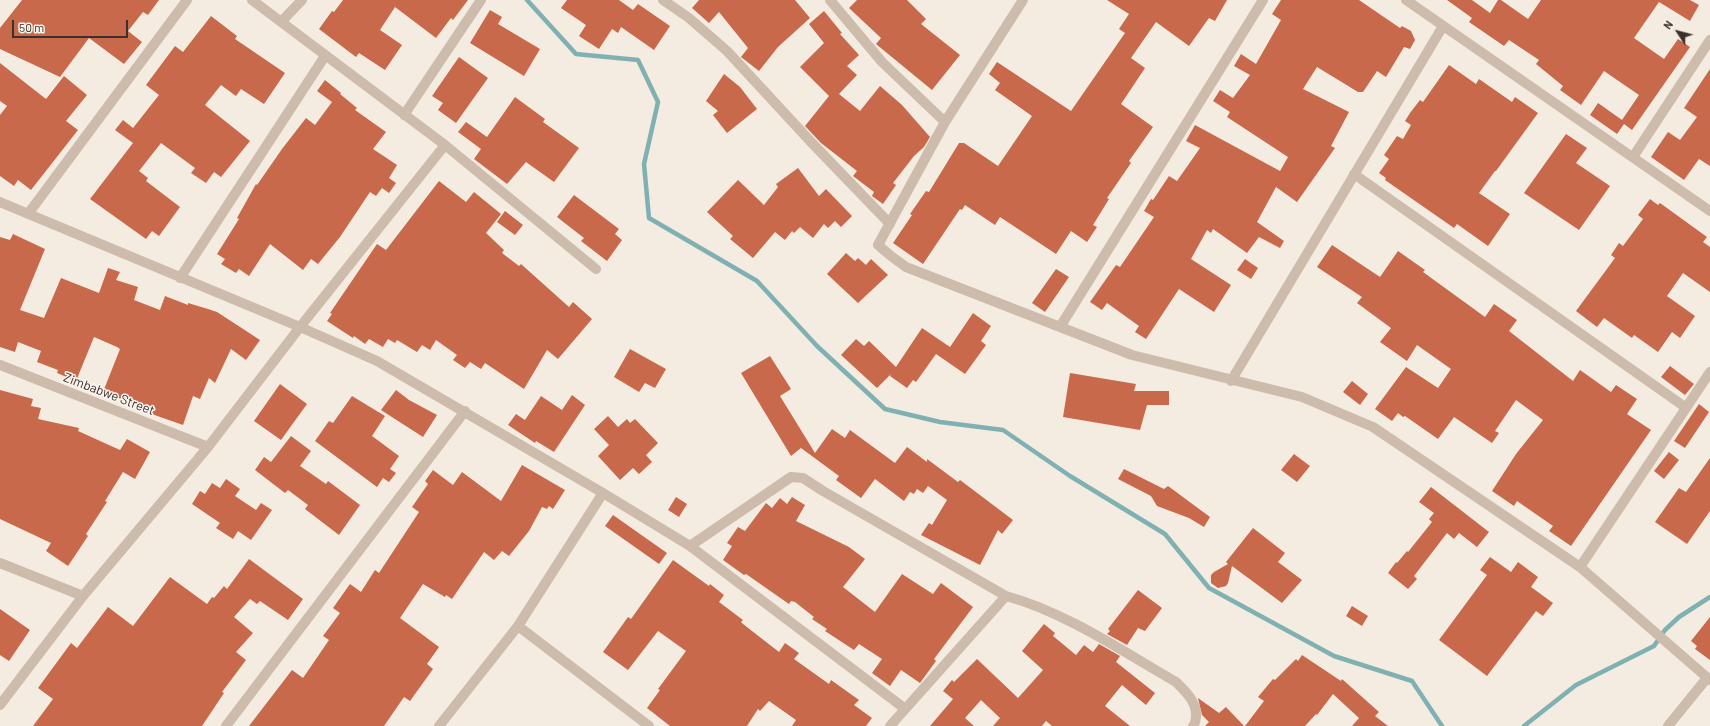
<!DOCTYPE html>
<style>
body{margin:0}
#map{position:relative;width:1710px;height:726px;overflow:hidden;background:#f4ebe1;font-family:Barlow,sans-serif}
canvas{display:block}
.north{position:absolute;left:1658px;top:12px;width:40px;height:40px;-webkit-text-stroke:3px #fbf5ee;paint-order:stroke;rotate:306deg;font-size:11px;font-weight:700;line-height:16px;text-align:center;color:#3b302b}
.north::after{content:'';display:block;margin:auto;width:14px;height:18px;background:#3b302b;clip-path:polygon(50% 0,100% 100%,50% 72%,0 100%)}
.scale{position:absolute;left:12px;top:20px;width:116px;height:18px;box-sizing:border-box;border:2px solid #3b302b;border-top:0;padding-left:5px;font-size:12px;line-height:14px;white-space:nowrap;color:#3b302b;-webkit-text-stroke:3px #fbf5ee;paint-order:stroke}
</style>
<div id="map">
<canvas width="1710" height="726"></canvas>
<div class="north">N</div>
<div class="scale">50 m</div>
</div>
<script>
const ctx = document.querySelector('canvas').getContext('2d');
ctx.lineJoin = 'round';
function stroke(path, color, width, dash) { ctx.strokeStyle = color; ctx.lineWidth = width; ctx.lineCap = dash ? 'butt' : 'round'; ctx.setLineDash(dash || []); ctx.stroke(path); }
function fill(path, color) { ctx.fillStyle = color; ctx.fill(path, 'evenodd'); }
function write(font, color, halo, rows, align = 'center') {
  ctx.font = font + ' Barlow,sans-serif'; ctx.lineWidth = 3; ctx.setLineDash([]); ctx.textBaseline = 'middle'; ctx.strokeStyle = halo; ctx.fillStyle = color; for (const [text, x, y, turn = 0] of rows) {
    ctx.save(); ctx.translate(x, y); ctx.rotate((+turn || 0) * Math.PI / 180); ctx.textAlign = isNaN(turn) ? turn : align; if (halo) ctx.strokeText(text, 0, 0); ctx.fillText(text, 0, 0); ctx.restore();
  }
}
const stream = new Path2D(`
 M527,0L576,54L638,60L658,102L644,164L649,218L757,281L817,346L885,409L940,422L1003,430L1070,476L1165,534L1209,588L1334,656L1412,681L1442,726
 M1524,726L1576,685L1654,646L1665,630L1679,617L1710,597`);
const building = new Path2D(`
 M22,0H159L148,15L143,12L128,31L142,42L124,64L89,38L60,77L0,49V28Z
 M343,0H468L453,20L451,18L436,38L395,7L380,30L402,45L385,70L359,53L356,57L319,29L332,11L334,12Z
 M567,0H619L633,10L638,4L670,26L654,50L621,27L618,33L612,29L599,49L579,36L586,25L561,8Z
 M699,0H795L810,18L778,47L759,71L741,57L748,48L719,12L709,23L692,8Z
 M857,0H907L926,19L921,24L960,55L932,90L876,44L881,38L849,8Z
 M1107,0H1227L1215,21L1209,18L1189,46L1156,22L1131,58L1145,68L1121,104L1153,127L1129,161L1131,163L1107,198L1109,199L1093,225L1097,227L1087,242L1071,231L1056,254L1000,217L995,225L965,205L962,210L960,209L923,264L893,243L912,215L910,214L926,191L929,192L959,143H964L998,166L1032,116L995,90L1000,83L989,74L997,62L1071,111L1125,33L1119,29L1129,14Z
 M1281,0H1359L1400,28L1402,26L1411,31L1415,40L1410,49L1404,47L1386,77L1377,71L1363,92H1358L1317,67L1303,89L1349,112L1331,146L1335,148L1297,202L1276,187L1257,222L1284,241L1280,248L1259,237L1247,253L1213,229L1211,233L1207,230L1191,259L1231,285L1214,312L1179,289L1146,339L1135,332L1139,326L1107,303L1102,310L1090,302L1116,265L1120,267L1154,217L1144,211L1151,199L1153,200L1169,176L1177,181L1200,148L1186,141L1195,125L1280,171L1288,157L1227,117L1230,112L1213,101L1220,90L1233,98L1250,75L1234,66L1241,54L1256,64L1281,20L1272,14Z
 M1447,0H1472L1490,13L1498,0H1501L1528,19L1541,0H1690L1699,5L1690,21L1659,2L1634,38L1664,59L1678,39L1690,47L1632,130L1624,124L1617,134L1590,115L1598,103L1622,120L1639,95L1604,71L1581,105L1560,90L1563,86L1536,64L1539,60L1509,40L1504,46L1469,22L1472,18Z
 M490,10L502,17L498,24L540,49L524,76L470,43Z
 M824,11L842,33L840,34L859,55L847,66L857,75L839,94L860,111L880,86L902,105L930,137L924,147L914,156L893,183L896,185L883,204L872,196L874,192L853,176L857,171L821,143L805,126L829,96L800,67L824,43L809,24Z
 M211,16L237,36L235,39L285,73L264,104L241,89L236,96L221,85L205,105L250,141L221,177L214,172L206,183L191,173L195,168L161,143L139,171L148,178L146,181L180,207L159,236L152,231L146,239L90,199L133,143L115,130L123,120L133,128L159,95L146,85L175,46L183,52Z
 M459,57L488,78L456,123L438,110L443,103L432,96Z
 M0,63L46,99L64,76L87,95L66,121L78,130L31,190L18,180L14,186L0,176V115L7,106L0,101Z
 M1449,65L1476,84L1479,79L1512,102L1515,97L1538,113L1496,171H1495L1479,193L1510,214L1488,246L1457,224L1454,228L1385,180L1386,178L1379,173L1389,159L1384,155L1397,136L1403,139L1411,125L1405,121L1410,113L1420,100L1423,102Z
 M1710,69V166L1699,159L1684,180L1651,157L1668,132L1680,140L1697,117L1684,108Z
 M724,74L740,87L757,109L727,133L713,115L718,111L706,101Z
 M325,80L341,93L340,94L357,108L355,110L386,132L373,149L397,165L389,178L396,183L389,193L382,188L376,196L370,192L340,237L318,264L311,259L303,270L270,244L249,276L239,269L236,273L221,264L225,259L217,254L239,219L237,218L256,184L257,185L282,149L306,118L315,125L332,102L317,91Z
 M515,97L545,119L543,122L579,148L554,182L526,162L507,184L474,159L481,149L458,132L466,122L487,137Z
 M1566,134L1587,148L1576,163L1610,186L1579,230L1524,193Z
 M798,168L819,196L826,189L852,216L841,227L835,221L828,228L824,224L813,238L800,227L794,233L792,231L785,240L775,232L753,258L730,239L733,236L707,212L738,180L764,205L778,187L776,184Z
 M439,181L466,202L474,192L501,214L486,233L504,250L502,253L519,266L521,264L569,307L573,302L592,319L558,359L547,350L524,389L485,363L481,369L470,362L465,368L453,360L457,355L436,340L430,350L422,345L417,352L397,340L395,343L388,339L383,347L369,339L365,344L354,336L353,338L327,321L332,314L330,313L377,244L386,250Z
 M574,195L619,229L615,234L622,240L607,261L581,241L584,238L557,217Z
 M1650,199L1658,205L1660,203L1707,237L1703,242L1710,247V292L1683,273L1667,296L1695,316L1680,338L1672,332L1658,352L1634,335L1632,338L1604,318L1597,327L1576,311L1615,258L1611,255L1619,243L1623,246L1643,219L1638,215Z
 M505,211L523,225L515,235L497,222Z
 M13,234L45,249L20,310L44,318L61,278L99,293L108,268L120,272L116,280L138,287L134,300L160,310L165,296L188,305V303L208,309L217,312L260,340L246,360L231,349L215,383L209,378L200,399L193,396L183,425L146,412L148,409L103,392L120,349L117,347L94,337L76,381L57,373L58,370L37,362L41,351L18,342L15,352L0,347V237L10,240Z
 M1332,245L1380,277L1398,251L1425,270L1423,272L1485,317L1494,304L1517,320L1509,331L1573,381L1580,370L1611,392L1616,385L1637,399L1627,414L1651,430L1571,546L1549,531L1553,526L1517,501L1514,506L1492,491L1516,454L1543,420L1516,400L1495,431L1499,433L1492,443L1454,417L1438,439L1405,416L1403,417L1398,413L1392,421L1375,409L1406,367L1438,388L1451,369L1417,345L1407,361L1380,342L1391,328L1357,303L1362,297L1317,267Z
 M846,253L855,261L858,258L866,265L871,259L888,275L858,303L827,274Z
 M1245,259L1258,268L1251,279L1237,270Z
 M1056,269L1069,277L1045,312L1032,303Z
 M973,313L991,326L981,341L986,345L965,374L936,354L916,382L913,380L907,388L890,376L891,374L877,388L841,355L856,339L864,346L869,341L896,367L922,328L950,347Z
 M630,349L666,369L655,388L645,383L639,392L614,377Z
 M770,356L791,389L780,396L815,453L832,429L845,438L850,430L895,463L907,447L927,462V459L958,482L960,480L1013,520L1002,534L998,530L980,565L921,535L929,523L932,525L947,500L928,486L923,493L917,489L914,494L910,492L904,501L875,479L861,498L836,480L839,476L801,448L791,456L741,373Z
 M1670,366L1694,384L1685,395L1661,377Z
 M1070,373L1136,384L1134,391H1169V405H1147L1140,430L1063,417Z
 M1352,381L1368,394L1360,405L1343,392Z
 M280,384L307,404L281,440L254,421Z
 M0,390L33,399L31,406L41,408L38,419L79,428L78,431L120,450L127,439L150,452L135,479L123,472L105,501L107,502L86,534L88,536L68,566L46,551L51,543L0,519Z
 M396,390L409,400L437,415L423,437L381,410Z
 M572,395L585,405L554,452L536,441L535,443L508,425L516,414L525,420L541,396L562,410Z
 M352,396L385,416L372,436L399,456L390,469L396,473L389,482L383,478L377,487L315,441L329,421L333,423Z
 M1699,404L1709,412L1685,448L1674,441Z
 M608,416L618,427L627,419L630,423L635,419L658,443L646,455L652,462L639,474L633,468L620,480L598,456L609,445L594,429Z
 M291,436L311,451L300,466L326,484L328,481L360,505L339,535L305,509L308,505L288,490L285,493L255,470L264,457L271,462Z
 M1669,452L1679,460L1664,479L1654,471Z
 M1294,454L1310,466L1297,482L1281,470Z
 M1710,458V511L1687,544L1655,522L1679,488L1686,492Z
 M522,465L565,490L553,509L549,506L547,509L542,507L529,531L509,556L502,551L494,560L484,552L452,599L446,595L445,597L423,584L400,618L439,647L427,664L433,669L410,701L404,697L384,726H249L292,670L303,678L329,640L323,636L340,613L333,608L350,584L361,592L375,570L379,573L419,512L412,507L428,484L425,481L433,470L453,485L462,472L501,501Z
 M1124,469L1164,489L1168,486L1210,517L1204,527L1189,518L1157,506L1151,496L1118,479Z
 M226,479L240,489L235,496L256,510L261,503L272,510L251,540L238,531L233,539L216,528L220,523L192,504L200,491L205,494L212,483L220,488Z
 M1431,487L1489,532L1477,547L1459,533L1454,539L1447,533L1414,576L1417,579L1408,589L1388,573L1396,562L1397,563L1407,551L1408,552L1432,522L1429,519L1434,513L1419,502Z
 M676,497L687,504L679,517L668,510Z
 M792,497L805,505L796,521L849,547L865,559L843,587L875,612L902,574L933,594L941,583L973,607L934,659L936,661L920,683L901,670L890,686L872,673L882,659L859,644L854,650L825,631L827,629L812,619L814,617L795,602L791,601L789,604L746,574L744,575L723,560L732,546L727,543L738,527L745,531L766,503L772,508L780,498L787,504Z
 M613,515L667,553L659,564L605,526Z
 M1253,528L1285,553L1278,562L1302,580L1282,603L1232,566L1228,583L1226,586L1218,588L1211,583V575L1214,572L1228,564L1226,562Z
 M1490,557L1511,572L1518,562L1538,577L1531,587L1553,603L1543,616L1536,611L1487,676L1439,640L1487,575L1480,570Z
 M249,559L303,599L288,620L260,601L257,604L250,599L234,617L253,633L236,652L246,660L222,692L224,693L202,726H33L53,699L38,688L71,643L77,648L108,607L133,626L170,577L207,604L212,597L214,598L224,586L227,589Z
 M673,560L709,586L710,584L724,595L719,602L743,620L741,622L743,624L779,652L785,643L799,653L794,659L829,684L831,680L859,700L854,705L872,718L866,726H792L796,720L769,701L760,711L758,709L747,726H670L647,708L660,690L658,689L686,651L658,631L628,670L603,652L628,617L631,619Z
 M1138,590L1162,608L1145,631L1138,628L1127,645L1107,634L1110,631L1108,629Z
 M1352,606L1368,616L1362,626L1346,616Z
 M0,609L30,630L9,661L0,655Z
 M1710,617V660L1695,649L1697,646L1691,641Z
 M1044,624L1055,633L1053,636L1076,655L1084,645L1093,652L1099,644L1120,656L1116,662L1155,693L1146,705L1122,685L1105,706L1130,726H1052L1046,721L1042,726H993L1000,718L981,700L965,718L974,726H930L953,699L943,691L952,680L954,682L977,659L1018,698L1043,670L1022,651Z
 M1302,655L1341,681L1342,679L1379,712L1375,716L1388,726H1352L1359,718L1333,694L1317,715L1316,714L1305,726H1245L1264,701L1258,697L1273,679L1275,680L1296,659L1298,661Z
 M1198,698L1219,713L1226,707L1244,726H1205L1209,722L1202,715Z`);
const minor = new Path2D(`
 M252,0L445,145L596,269
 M663,0L689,18L727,51L812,143L890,224
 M830,0L882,62L945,122
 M1023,0L945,122L878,245L891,256L906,267L1132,355L1302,397L1373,427L1580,567L1710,680
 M1406,0L1710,211
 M281,22L302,0
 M404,115L481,0
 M1633,157L1710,40
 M1354,174L1685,407
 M0,202L300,327L377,361L603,493L690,546L904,708
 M28,214L187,0
 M180,278L325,56
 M1060,327L1263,0
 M0,365L208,447
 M1231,381L1443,26
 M690,546L791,477L803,478L823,491L1006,596C1065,612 1122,651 1176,682C1186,692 1197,702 1196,717C1195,721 1196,723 1193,726
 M0,563L83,596
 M1580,567L1710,372
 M518,626L649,726
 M0,705L83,596L208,447L300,327L445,145
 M226,726L465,411
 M439,726L518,626L603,493
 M890,726L1006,596
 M1668,726L1707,678`);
const streetNames = [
 ["Zimbabwe Street",109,394,21]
];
stroke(stream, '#7fb0b2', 4.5);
fill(building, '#c8694b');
stroke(minor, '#cdbbac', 10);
write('13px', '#3b302b', '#fbf5ee', streetNames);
</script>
